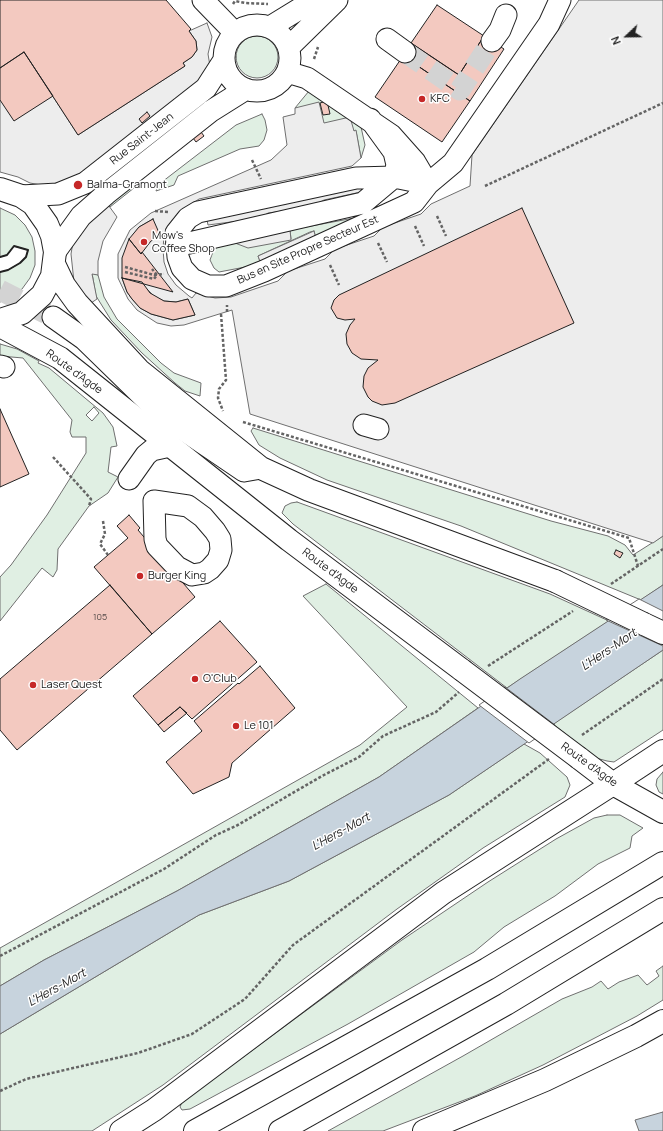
<!DOCTYPE html>
<html>
<head>
<meta charset="utf-8">
<style>
	body { margin:0 }
	#map { position:relative; width:663px; height:1131px; overflow:hidden; background:#fff; font-family:Manrope,sans-serif }
	canvas { display:block }
	.north { position:absolute; left:607px; top:16px; width:40px; height:40px; -webkit-text-stroke:3px #fff; paint-order:stroke; rotate:248deg; font-size:11px; font-weight:700; line-height:16px; text-align:center; color:#222 }
	.north::after { content:''; display:block; margin:auto; width:14px; height:18px; background:#222; clip-path:polygon(50% 0,100% 100%,50% 72%,0 100%) }
</style>
</head>
<body>
<div id="map">
<canvas width="663" height="1131"></canvas>
<div class="north">N</div>
</div>
<script>
const context = document.querySelector('canvas').getContext('2d');
context.lineJoin = 'round';
function fill(path, color) { context.fillStyle = color; context.fill(path, 'evenodd'); }
const shape = rows => new Path2D(rows.map(r => 'M' + r).join(''));
function stroke(path, color, width, dash) { context.strokeStyle = color; context.lineWidth = width; context.lineCap = dash ? 'butt' : 'round'; context.setLineDash(dash || []); context.stroke(path); }
function drawText(font, color, halo, rows, align = 'center') {
  context.font = font + ' Manrope,sans-serif'; context.lineWidth = 3; context.setLineDash([]); context.textBaseline = 'middle'; context.strokeStyle = halo; context.fillStyle = color; for (const [text, x, y, turn = 0] of rows) {
    context.save(); context.translate(x, y); context.rotate((+turn || 0) * Math.PI / 180); context.textAlign = isNaN(turn) ? turn : align; if (halo) context.strokeText(text, 0, 0); context.fillText(text, 0, 0); context.restore();
  }
}
const green = shape([
	'236 57a21 21 0 1 1 42 0a21 21 0 1 1-42 0Z',
	[309,91,361,127,365,145,361,158,356,131,324,124,295,108,309,91],
	[262,114,265,120,267,130,264,140,259,146,240,149,178,176,174,185,156,191,158,185,236,125,262,114],
	[139,184,110,207,106,202,124,187,139,184],
	[393,200,316,239,314,231,310,232,258,256,261,264,219,272,214,268,210,260,214,249,218,247,235,243,291,239,290,230,354,218,393,200],
	[0,208,15,215,25,225,32,237,35,251,35,265,30,278,22,289,11,298,0,302,0,272,8,270,20,263,26,257,28,250,14,246,7,255,0,257,0,208],
	[92,273,98,275,104,297,117,319,161,363,174,373,201,383,200,396,185,391,175,383,142,353,111,320,96,296,92,273],
	[0,344,17,349,39,361,38,363,49,368,103,413,113,427,117,446,111,447,108,472,118,477,108,493,89,506,58,549,57,570,53,577,42,568,0,621,0,577,11,565,47,515,86,453,86,437,72,437,70,432,72,420,23,358,0,356,0,344],
	[94,407,99,413,92,421,86,415,94,407],
	[253,428,551,521,608,536,625,545,633,555,663,536,663,585,641,600,461,526,327,480,280,458,259,445,251,431,253,428],
	[297,502,550,594,609,621,507,688,293,524,282,513,285,506,291,503,297,502],
	[326,584,478,708,379,777,177,891,44,960,0,986,0,948,360,745,407,707,303,596,326,584],
	[663,650,663,730,614,762,607,761,596,758,553,724,663,650],
	[524,744,540,753,567,777,570,785,565,797,483,848,397,909,163,1085,92,1131,0,1131,0,1034,199,915,289,881,449,795,524,744],
	[663,772,663,794,659,792,656,785,657,779,663,772],
	[607,815,620,815,643,828,632,836,630,848,598,864,555,896,504,927,474,952,348,1024,190,1109,182,1110,180,1107,182,1102,402,940,488,882,556,839,594,818,607,815],
	[663,966,663,1000,637,1016,543,1065,475,1096,383,1131,328,1131,463,1056,562,999,592,987,601,981,608,989,619,982,638,975,647,985,659,976,656,971,663,966]
]);
const parking = shape([
	[579,0,663,0,663,536,653,543,250,414,232,310,184,325,171,326,157,323,137,310,128,299,118,278,118,254,130,230,151,213,271,160,287,145,283,117,295,114,295,108,319,102,324,123,350,117,354,131,356,130,361,158,352,166,199,199,193,203,182,214,170,237,164,236,163,249,164,262,168,274,176,285,189,296,192,298,196,293,215,298,231,297,278,281,288,271,325,259,335,249,374,236,383,227,421,214,431,204,470,186,472,155,579,0],
	[153,219,151,241,130,239,139,227,153,219],
	[122,278,147,289,155,297,164,301,176,302,188,299,195,315,173,320,151,314,140,308,132,299,127,292,122,278],
	[207,23,212,37,208,54,210,66,207,74,92,169,58,183,41,185,30,183,18,177,0,172,0,68,24,52,78,135,185,66,183,63,192,57,197,50,196,41,189,31,207,23],
	[362,187,361,192,324,200,311,207,268,213,261,218,208,225,207,220,362,187],
	[106,202,117,217,103,241,98,261,98,275,92,274,97,299,91,303,74,282,71,254,73,242,106,202],
	[290,230,291,240,248,248,235,243,290,230],
	[314,231,316,239,261,264,258,256,314,231]
]);
const water = shape([
	[663,585,663,650,449,795,289,881,199,915,0,1034,0,986,44,960,177,891,379,777,520,679,663,585],
	[663,1112,663,1131,639,1131,635,1120,663,1112]
]);
const pier = shape([
	[639,599,663,611,663,646,606,620,639,599],
	[505,687,555,725,529,743,479,705,505,687]
]);
const building = shape([
	[0,0,166,0,191,29,189,31,196,41,197,50,192,57,183,63,185,66,78,135,24,52,0,68,0,0],
	[437,5,484,36,459,75,411,43,437,5],
	[484,36,504,49,470,101,403,56,411,43,459,75,484,36],
	[24,52,53,96,14,121,0,100,0,68,24,52],
	[403,56,470,101,442,142,375,97,403,56],
	[327,101,330,114,323,115,320,103,327,101],
	[147,112,150,116,142,123,139,119,147,112],
	[201,132,204,136,196,142,193,138,201,132],
	[522,208,574,323,395,403,382,405,372,401,368,397,363,387,364,376,368,368,378,360,361,359,352,353,347,344,346,334,350,325,355,319,345,320,337,318,331,308,334,300,339,295,522,208],
	[153,219,160,235,151,241,141,254,129,239,139,227,153,219],
	[129,239,141,254,142,252,173,292,122,278,122,258,129,239],
	[122,278,142,282,150,293,164,301,176,302,188,299,195,315,173,320,151,314,140,308,132,299,127,292,122,278],
	[0,409,29,474,0,487,0,409],
	[129,515,140,528,138,530,195,597,152,634,94,567,128,538,117,526,129,515],
	[616,550,623,553,620,558,614,554,616,550],
	[110,585,152,634,17,750,0,730,0,679,110,585],
	[220,621,257,662,192,719,180,707,158,725,133,696,220,621],
	[260,666,295,708,232,763,229,777,193,794,166,762,202,731,194,721,238,683,239,684,260,666],
	[180,707,187,713,164,732,158,725,180,707]
]);
const minorTunnel = shape([
	[405,52,460,90,492,41],
	[0,290,53,317]
]);
const path = shape([
	[233,4,235,1,245,3,268,4],
	[314,59,318,47],
	[252,160,261,179],
	[485,186,663,103],
	[155,211,168,212],
	[437,216,446,236],
	[415,226,424,246],
	[378,243,387,262],
	[330,265,339,285],
	[125,267,154,275,164,274],
	[125,272,154,279,157,275,152,269],
	[227,312,227,305],
	[221,314,226,380,219,389,218,398,223,411],
	[243,422,629,538,638,566],
	[53,457,91,499,89,506],
	[103,521,105,534,100,544,108,555],
	[611,584,663,549],
	[488,666,573,611],
	[582,735,663,679],
	[0,956,164,869,216,835,236,826,322,776,359,757,383,736,436,712,459,692],
	[0,1091,26,1079,138,1053,192,1034,245,999,293,945,549,759]
]);
const minor = shape([
	[203,0,235,33],
	'224 58a33 33 0 1 1 66 0a33 33 0 1 1-66 0Z',
	[270,27,314,0],
	[387,39,405,52],
	[492,41,500,30,506,15],
	[289,47,337,0],
	[287,72,307,78,391,135,415,162,428,184],
	[428,184,394,177,356,178,198,212,188,218,176,233,178,257,182,268,192,279,208,286,226,286,264,271,414,202,428,184,453,163,549,24,560,0],
	[21,196,58,194,85,183,206,88,224,60],
	[176,246,363,203,394,177,397,165,394,152,370,119],
	[55,252,81,216,106,194,211,111,246,89],
	[53,317,84,339,163,416,244,471,261,468],
	[0,366,4,367],
	[364,425,378,429],
	[129,479,146,455,152,450,170,446],
	[154,501,188,506,203,517,215,531,220,539,221,550,218,560,210,569,204,573,192,575,177,567,157,546,155,539,154,501]
]);
const major = shape([
	[0,189,21,196,33,204,47,224,52,236,55,252,52,276,42,295,22,313,0,320],
	[54,264,64,285,77,303,139,370,261,468,309,490,555,581],
	[0,326,60,358,289,540,462,670],
	[644,624,663,633],
	[579,758,613,784,663,812],
	[613,784,663,751]
]);
const highway = shape([
	[121,1131,154,1110,443,893,613,784],
	[195,1131,487,969,663,863],
	[280,1131,506,1004,663,909],
	[424,1131,545,1080,636,1036,663,1021]
]);
const majorBridge = shape([
	[555,581,644,624],
	[462,670,579,758]
]);
const wall = shape([
	[0,257,7,255,14,246,28,250,26,257,20,263,8,270,0,272]
]);
const markers = [
	[422,99,4,"#c62828"],
	[78,185,5,"#c62828"],
	[144,242,4,"#c62828"],
	[140,576,4,"#c62828"],
	[195,679,4,"#c62828"],
	[33,685,4,"#c62828"],
	[236,726,4,"#c62828"]
];
const numberNames = [
	["105",100,617]
];
const poiNames = [
	["KFC",430,99],
	["Balma-Gramont",87,185],
	["Mow's",152,236],
	["Coffee Shop",152,249],
	["Burger King",148,576],
	["O'Club",203,679],
	["Laser Quest",41,685],
	["Le 101",244,726]
];
const streetNames = [
	["Rue Saint-Jean",142,139,-38],
	["Bus en Site Propre Secteur Est",308,250,-24],
	["Route d'Agde",74,372,36],
	["Route d'Agde",330,571,37],
	["Route d'Agde",589,765,36]
];
const waterNames = [
	["L'Hers-Mort",609,650,-34],
	["L'Hers-Mort",341,832,-29],
	["L'Hers-Mort",57,988,-29]
];
fill(green, '#e0efe3');
stroke(green, '#6f6f6f', 1);
fill(parking, '#ededed');
stroke(parking, '#6f6f6f', 1);
fill(water, '#c7d3dd');
stroke(water, '#6f6f6f', 1);
fill(pier, '#fff');
stroke(pier, '#6f6f6f', 1);
fill(building, '#f3c9c0');
stroke(building, '#222', 1);
stroke(minorTunnel, '#d3d3d3', 21, [21, 10]);
stroke(minor, '#222', 23);
stroke(major, '#222', 24);
stroke(highway, '#222', 24);
stroke(path, '#646464', 2.5, [3, 2]);
stroke(minor, '#fff', 21);
stroke(major, '#fff', 22);
stroke(highway, '#fff', 22);
stroke(majorBridge, '#222', 24, []);
stroke(majorBridge, '#fff', 22);
stroke(wall, '#222', 2);
for (const [x, y, r, color] of markers) { const dot = new Path2D(); dot.arc(x, y, r, 0, 2 * Math.PI); context.fillStyle = color; context.fill(dot); stroke(dot, '#fff', 1.5); }
drawText('9px', '#564c4a', null, numberNames);
drawText('11px', '#222', '#fff', poiNames, 'left');
drawText('11px', '#222', '#fff', streetNames);
drawText('italic 12px', '#222', '#fff', waterNames);
</script>
</body>
</html>
